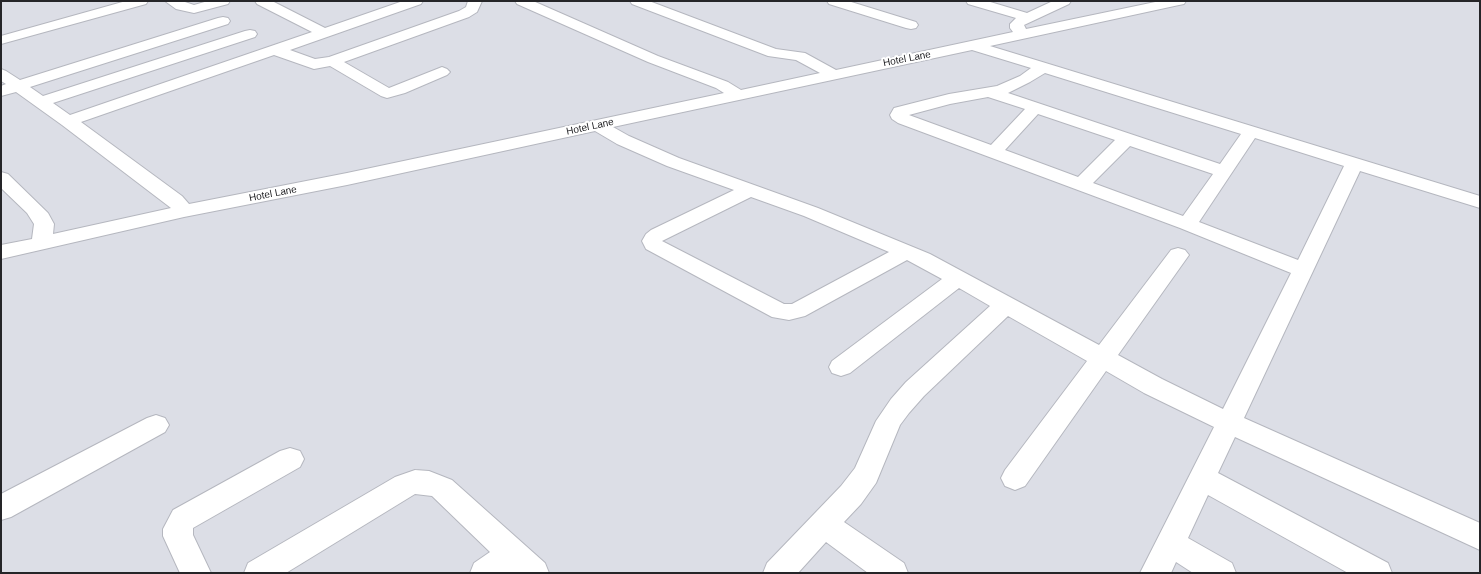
<!DOCTYPE html>
<html>
<head>
<meta charset="utf-8">
<style>
	body { margin:0 }
	#map { position:relative; width:1481px; height:574px; overflow:hidden; background:#dcdee6; font-family:Arial,sans-serif }
	canvas { display:block }
	.frame { position:absolute; inset:0; border:2px solid #252528; pointer-events:none }
</style>
</head>
<body>
<div id="map">
<canvas width="1481" height="574"></canvas>
<div class="frame"></div>
</div>
<script>
const context = document.querySelector('canvas').getContext('2d');
context.lineJoin = 'round';
const shape = rows => new Path2D(rows.map(r => 'M' + r).join(''));
function stroke(path, color, width, dash) { context.strokeStyle = color; context.lineWidth = width; context.lineCap = dash ? 'butt' : 'round'; context.setLineDash(dash || []); context.stroke(path); }
function fill(path, color) { context.fillStyle = color; context.fill(path, 'evenodd'); }
function drawText(font, color, halo, rows, align = 'center') {
  context.font = font + ' Arial,sans-serif'; context.lineWidth = 4; context.setLineDash([]); context.textBaseline = 'middle'; context.strokeStyle = halo; context.fillStyle = color; for (const [text, x, y, turn = 0] of rows) {
    context.save(); context.translate(x, y); context.rotate((+turn || 0) * Math.PI / 180); context.textAlign = isNaN(turn) ? turn : align; if (halo) context.strokeText(text, 0, 0); context.fillText(text, 0, 0); context.restore();
  }
}
const minor = shape([
	[126,1,148,1,146,4,1,44,1,36,126,1],
	[165,1,182,1,194,5,208,1,230,1,228,4,194,13,176,9,165,1],
	[255,1,272,1,325,28,403,1,423,1,421,4,290,50,315,59,329,57,459,11,466,7,468,1,482,1,477,12,469,17,344,62,389,88,437,69,442,67,447,69,450,72,447,75,405,93,387,98,381,96,330,66,314,69,274,55,81,122,182,196,189,204,347,173,724,93,716,88,648,62,517,4,515,1,533,1,658,56,728,82,741,90,820,73,796,60,768,56,632,4,630,1,649,1,776,49,805,53,836,70,1013,32,1010,28,1010,24,1016,18,968,4,966,1,987,1,1027,13,1053,1,1071,1,1069,4,1024,25,1026,29,1160,1,1186,1,1184,4,1179,5,990,46,1480,196,1480,208,1360,171,1244,418,1480,523,1480,550,1235,437,1218,473,1388,563,1392,573,1348,573,1208,495,1188,538,1232,563,1236,573,1193,573,1176,562,1171,573,1140,573,1214,427,1144,393,1106,371,1025,486,1015,490,1005,486,1001,478,1005,470,1087,361,1008,316,924,396,909,413,900,425,876,483,861,504,844,522,904,563,908,573,868,573,826,542,798,573,763,573,767,563,841,486,855,468,876,421,891,399,906,382,990,306,959,288,850,373,841,376,832,373,829,367,832,361,942,279,907,260,805,316,789,320,772,317,646,249,642,241,646,234,651,230,734,190,667,166,617,144,595,131,347,185,184,217,1,259,1,245,32,239,34,224,27,213,1,188,1,172,8,174,48,213,54,224,53,234,171,208,62,125,16,92,1,96,1,86,6,84,1,81,1,69,6,71,20,80,218,18,223,17,228,18,230,21,228,24,30,87,43,96,245,31,250,30,255,31,257,34,255,37,53,103,70,115,312,32,257,4,255,1],
	[972,50,1031,68,1020,76,997,86,949,94,894,108,890,115,892,119,898,123,1180,228,1291,273,1223,409,1162,379,1118,355,1189,255,1185,250,1178,248,1171,250,1099,345,930,254,818,208,679,158,629,136,613,127,972,50],
	[1045,73,1241,134,1220,164,1008,93,1030,82,1045,73],
	[988,97,1025,109,991,145,909,115,950,104,988,97],
	[1038,114,1115,140,1078,177,1005,150,1038,114],
	[1255,138,1344,166,1298,260,1199,222,1255,138],
	[1130,146,1213,174,1183,216,1093,183,1130,146],
	[751,197,804,216,889,252,792,304,784,304,662,241,751,197],
	[827,1,848,1,916,22,918,25,916,28,911,29,906,28,829,4,827,1],
	[156,415,165,418,169,425,165,432,11,517,1,520,1,494,147,418,156,415],
	[290,448,300,451,304,459,300,467,193,528,193,535,211,573,180,573,163,536,163,529,173,510,280,451,290,448],
	[415,470,429,471,452,480,545,563,549,573,513,573,511,572,509,573,470,573,474,563,490,552,432,496,415,494,286,573,244,573,248,563,395,477,415,470]
]);
const farStreetnames = [
	["Hotel Lane",907,59,-11],
	["Hotel Lane",590,127,-12],
	["Hotel Lane",273,194,-11]
];
stroke(minor, '#b5b7bf', 2);
fill(minor, '#fff');
drawText('10px', '#252528', '#fff', farStreetnames);
</script>
</body>
</html>
